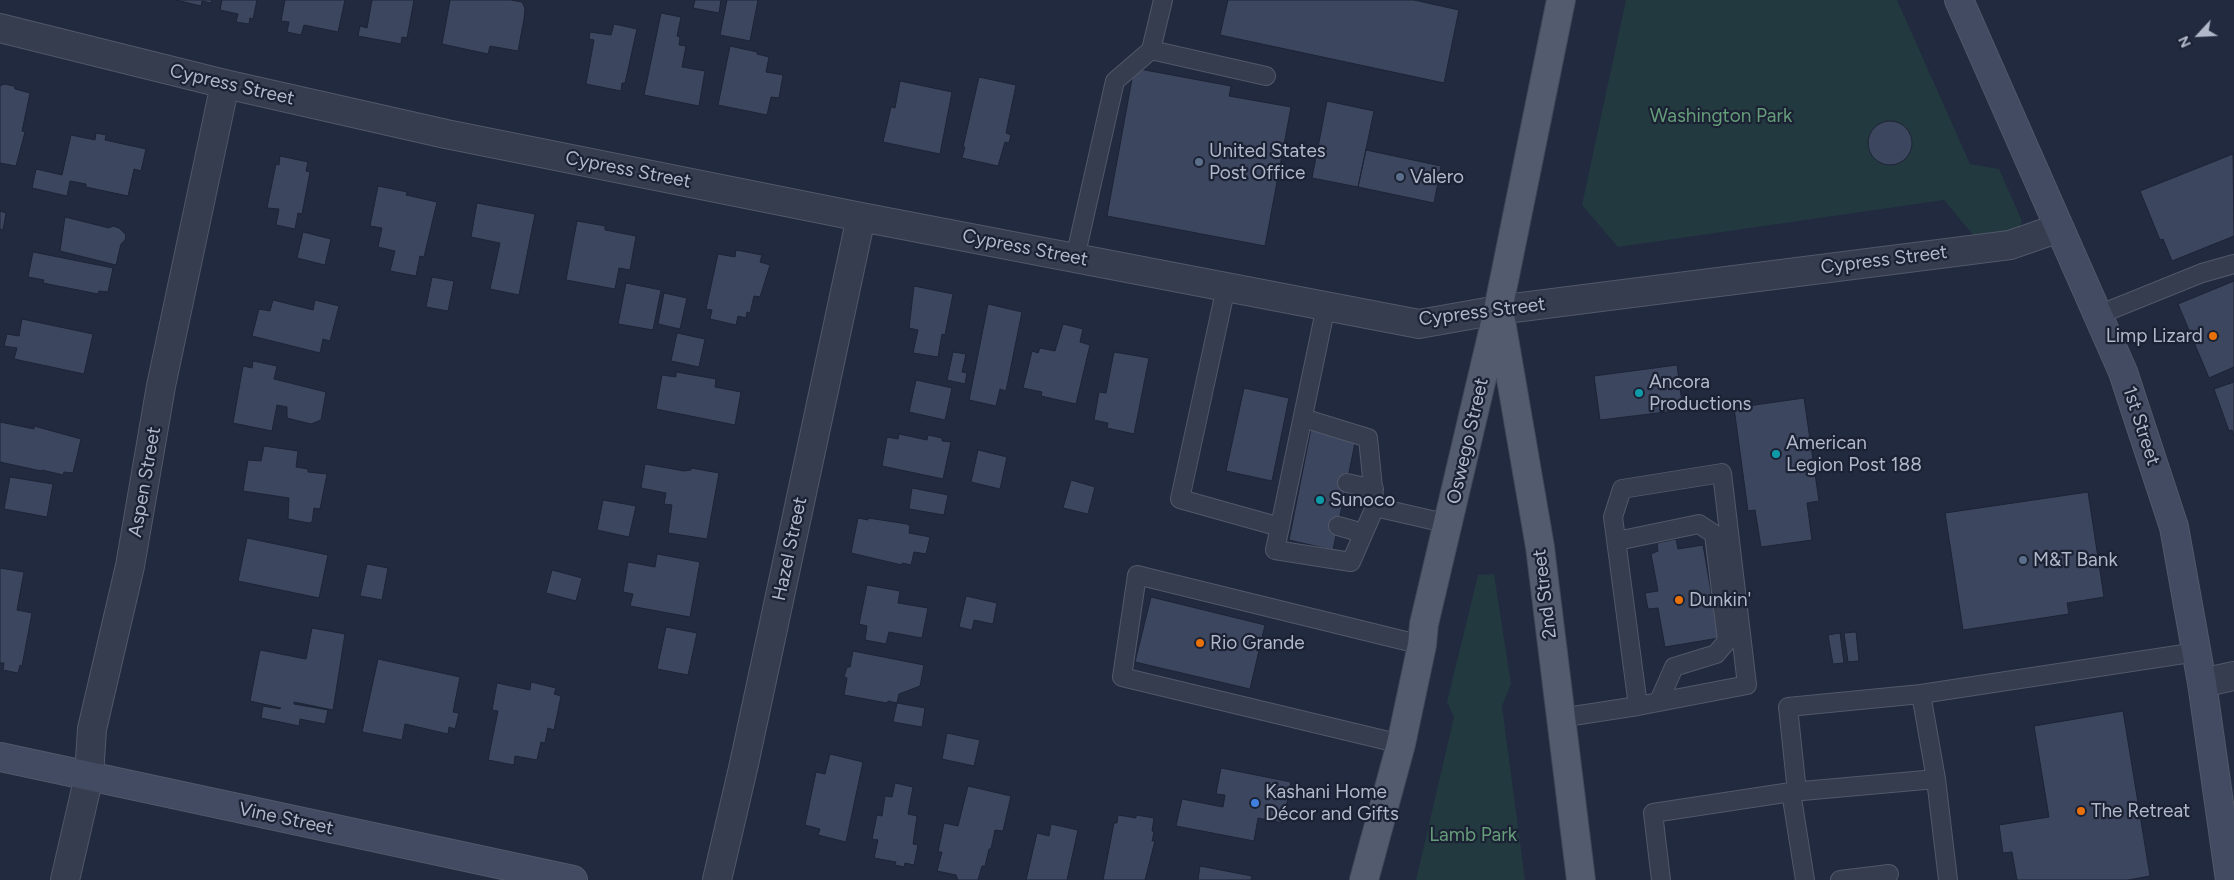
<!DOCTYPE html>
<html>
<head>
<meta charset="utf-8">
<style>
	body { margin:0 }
	#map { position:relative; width:2234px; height:880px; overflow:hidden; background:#212a3f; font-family:Figtree,sans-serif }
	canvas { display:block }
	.north { position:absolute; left:2174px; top:10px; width:50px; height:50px; -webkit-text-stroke:4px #1b2234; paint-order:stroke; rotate:245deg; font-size:14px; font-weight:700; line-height:20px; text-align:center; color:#b1b8ca }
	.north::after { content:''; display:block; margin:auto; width:18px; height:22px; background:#b1b8ca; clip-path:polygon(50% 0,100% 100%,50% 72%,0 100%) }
</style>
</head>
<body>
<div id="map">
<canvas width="2234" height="880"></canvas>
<div class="north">N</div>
</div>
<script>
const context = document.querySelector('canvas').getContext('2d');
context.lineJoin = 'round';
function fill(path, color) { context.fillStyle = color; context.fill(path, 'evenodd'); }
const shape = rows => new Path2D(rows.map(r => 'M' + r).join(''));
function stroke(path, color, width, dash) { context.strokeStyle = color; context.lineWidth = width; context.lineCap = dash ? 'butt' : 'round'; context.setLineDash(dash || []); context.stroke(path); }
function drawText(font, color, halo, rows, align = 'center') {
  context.font = font + ' Figtree,sans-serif'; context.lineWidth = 4.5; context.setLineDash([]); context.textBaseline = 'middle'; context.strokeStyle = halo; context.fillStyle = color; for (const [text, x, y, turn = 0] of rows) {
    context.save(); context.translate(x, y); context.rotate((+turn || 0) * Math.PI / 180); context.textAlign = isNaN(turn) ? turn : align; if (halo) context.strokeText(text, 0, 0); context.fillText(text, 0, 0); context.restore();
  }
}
const green = shape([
	[1626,0,1897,0,1970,164,1999,169,2022,221,2020,226,2016,231,1973,235,1944,200,1618,247,1582,205],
	[1494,574,1511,684,1502,706,1525,880,1416,880,1454,717,1447,702,1478,575]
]);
const building = shape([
	[176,0,212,0,211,3,202,1,201,6,176,0],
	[222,0,257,0,253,19,250,18,249,24,236,22,238,14,220,10,222,0],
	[285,0,345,0,338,32,304,25,301,35,287,32,289,22,281,21,285,0],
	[372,0,414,0,407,38,402,37,401,44,358,36,360,26,367,28,372,0],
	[450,0,511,0,522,2,525,8,524,19,518,51,490,46,488,54,442,44,450,0],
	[695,0,721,0,719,13,693,8,695,0],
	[727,0,758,0,750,41,720,35,727,0],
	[1228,0,1414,0,1459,10,1444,83,1220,35,1228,0],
	[661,13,681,17,677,36,680,37,679,45,686,46,682,67,705,71,699,106,644,95,661,13],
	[614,24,637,29,625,83,622,83,621,91,586,84,594,40,589,39,590,32,611,35,614,24],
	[730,46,757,52,757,54,769,57,766,72,783,75,779,98,771,97,767,115,718,105,730,46],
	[1134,68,1231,86,1229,96,1291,107,1265,246,1107,216,1134,68],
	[979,77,1016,85,1006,133,1011,135,1009,143,1005,142,998,166,962,158,965,147,963,147,979,77],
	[900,81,952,92,940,154,883,142,891,107,895,108,900,81],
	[4,84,14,86,15,89,30,93,22,131,25,132,16,166,0,163,0,86,4,84],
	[1327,101,1374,111,1358,187,1312,178,1327,101],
	'1868 143a22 22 0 1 1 44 0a22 22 0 1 1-44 0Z',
	[96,133,106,135,105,140,146,149,141,171,134,169,128,196,86,187,86,184,70,181,67,196,32,188,36,169,62,175,71,135,95,140,96,133],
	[1366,150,1441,166,1434,203,1358,187,1366,150],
	[2233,154,2234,236,2172,261,2163,239,2160,240,2140,191,2233,154],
	[280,156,308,162,306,171,310,172,302,214,298,213,295,229,276,225,279,209,267,208,276,164,279,165,280,156],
	[378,186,407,192,406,195,437,202,424,257,420,256,416,276,390,271,395,251,378,247,382,228,370,226,378,186],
	[477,203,535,214,519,295,490,289,500,243,471,237,477,203],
	[0,211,6,213,3,230,0,229,0,211],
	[65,217,109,228,113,226,119,228,126,235,125,240,121,244,116,265,60,251,65,217],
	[577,221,605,226,605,230,636,236,630,270,619,268,615,289,566,280,577,221],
	[303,232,331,239,325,265,297,258,303,232],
	[736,250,762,255,760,262,770,265,760,297,754,296,750,313,747,312,746,318,738,316,736,325,710,319,712,310,706,309,718,254,735,257,736,250],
	[33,252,113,268,108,292,99,291,98,294,43,283,44,280,28,277,33,252],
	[432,277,454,281,448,311,426,307,432,277],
	[2234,281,2234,367,2209,378,2178,304,2234,281],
	[626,283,661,290,653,330,618,324,626,283],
	[914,286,953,294,945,335,942,334,938,357,913,353,918,330,909,328,914,286],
	[664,293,687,298,680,329,658,324,664,293],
	[273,300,313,310,315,300,339,306,330,341,323,339,320,353,252,336,259,309,270,311,273,300],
	[988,304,1022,312,1006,391,1000,389,996,406,969,400,988,304],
	[22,319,93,334,84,374,14,359,17,348,4,346,7,334,19,336,22,319],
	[1063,324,1083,329,1080,342,1090,345,1076,404,1041,396,1042,392,1023,388,1032,351,1038,353,1040,348,1055,351,1063,324],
	[677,333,705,339,699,367,671,361,677,333],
	[953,352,966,354,962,372,967,373,965,384,947,380,953,352],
	[1114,352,1149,358,1134,434,1107,428,1108,423,1094,420,1099,392,1106,393,1114,352],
	[253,361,277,366,274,379,326,392,321,420,311,424,287,418,287,407,277,405,272,431,233,423,243,366,252,368,253,361],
	[1677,365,1683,410,1600,420,1594,376,1677,365],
	[676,372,716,379,715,387,741,392,735,425,656,409,662,375,676,377,676,372],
	[916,380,952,388,945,420,909,412,916,380],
	[2234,382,2234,437,2232,430,2229,431,2214,389,2234,382],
	[1244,388,1289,398,1272,481,1226,471,1244,388],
	[1804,398,1819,501,1807,503,1812,540,1761,547,1755,510,1748,511,1734,408,1804,398],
	[0,420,0,422,34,429,34,426,81,439,73,473,64,472,63,475,42,470,41,471,0,462,0,420],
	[1311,429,1356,438,1333,550,1289,540,1311,429],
	[899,434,927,440,928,435,942,438,942,441,951,442,943,479,882,466,887,437,898,439,899,434],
	[264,446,298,451,296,467,308,469,308,472,327,474,320,509,314,508,312,522,309,523,288,519,289,498,243,491,248,460,261,461,264,446],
	[978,450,1007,457,1000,489,971,482,978,450],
	[645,464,684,471,691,470,691,468,719,473,707,539,668,533,672,505,664,504,666,493,641,488,645,464],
	[10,477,53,484,47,517,4,509,10,477],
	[1071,480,1095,487,1088,514,1063,508,1071,480],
	[912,488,948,495,944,515,909,509,912,488],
	[2088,492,2104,597,2067,603,2069,614,1963,630,1945,513,2088,492],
	[603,500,636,506,629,537,597,530,603,500],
	[858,518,868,520,868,518,907,524,910,526,909,533,930,537,926,554,914,552,911,565,902,563,902,565,851,553,858,518],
	[247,538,328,555,319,598,238,581,247,538],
	[1676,539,1678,549,1703,545,1719,638,1665,647,1658,608,1648,609,1645,593,1658,591,1651,554,1658,551,1657,543,1676,539],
	[657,554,700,562,690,617,630,606,633,594,623,592,628,562,655,567,657,554],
	[367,564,388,568,382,600,360,596,367,564],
	[0,568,24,572,17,610,32,613,22,666,20,665,18,673,3,670,4,663,0,663,0,568],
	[552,570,582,578,576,601,546,593,552,570],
	[867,585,900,591,898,603,928,608,922,638,889,632,886,644,865,640,867,626,859,624,867,585],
	[966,596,997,603,993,624,974,620,972,630,959,627,966,596],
	[1151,597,1265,625,1250,689,1135,662,1151,597],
	[666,627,697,633,688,675,657,669,666,627],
	[312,628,345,634,333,710,294,702,294,704,328,710,325,724,300,719,299,726,261,718,263,706,280,709,281,708,250,701,260,650,306,659,312,628],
	[1856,632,1859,661,1848,662,1844,633,1856,632],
	[1840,633,1844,663,1833,664,1828,635,1840,633],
	[853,651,924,665,920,686,899,694,897,703,888,701,887,703,844,695,847,678,844,677,847,667,850,667,853,651],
	[378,659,460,677,453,712,459,713,455,729,449,727,448,734,405,724,402,740,362,732,378,659],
	[531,682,556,688,554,694,561,696,554,730,548,728,545,743,541,742,537,760,515,756,514,765,488,760,498,711,492,710,497,683,530,690,531,682],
	[897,703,925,708,922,727,893,722,897,703],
	[2123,711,2150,876,2128,880,2017,880,2012,852,2003,853,1999,825,2049,817,2034,726,2123,711],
	[947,733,980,740,974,766,942,759,947,733],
	[830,754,863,762,846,842,818,835,820,829,805,825,816,772,825,774,830,754],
	[1221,768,1291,782,1283,823,1258,818,1254,841,1176,826,1182,799,1223,807,1225,795,1216,794,1221,768],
	[895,783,913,787,908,814,917,816,913,844,918,845,914,865,905,863,904,867,895,865,896,862,874,858,878,840,872,839,877,815,882,816,885,796,892,797,895,783],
	[968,786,1011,796,1003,831,995,830,991,849,989,849,985,866,982,866,978,880,958,880,956,875,937,871,942,852,938,852,944,823,958,826,968,786],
	[1118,815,1136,818,1136,815,1154,818,1152,831,1154,832,1152,841,1155,841,1145,880,1103,880,1114,823,1117,823,1118,815],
	[1051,824,1078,830,1067,880,1026,880,1037,833,1049,836,1051,824],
	[1200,866,1252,876,1251,880,1198,880,1200,866]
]);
const lane = shape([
	[1151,50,1266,76],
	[1075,258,1115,81,1151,50,1163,0],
	[1226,287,1180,499,1280,527],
	[1326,306,1275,550,1351,562,1375,507,1449,524],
	[2098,315,2202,273,2234,264],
	[1303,418,1368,438,1375,507],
	[1347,483,1374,489],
	[1338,526,1363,533],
	[1617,541,1699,524,1714,534,1727,641,1716,654,1674,667,1659,701],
	[1560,718,1638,706,1747,685,1722,473,1622,489,1613,517,1638,706],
	[1401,744,1122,677,1137,575,1422,645],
	[1936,779,1921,694,2197,652],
	[1791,792,1805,880],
	[1797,792,1788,707,1921,694],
	[1661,880,1653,813,1791,792,1936,779,1948,880],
	[1840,880,1889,874]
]);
const street = shape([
	[0,28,225,84,446,134,861,217,1419,324,1498,310,2010,245,2059,228],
	[2202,683,2234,676],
	[65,880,89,776,92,729,130,566,161,386,225,84],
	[717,880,744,764,861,217]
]);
const secondary = shape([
	[1959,0,2123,372,2174,527,2202,683,2230,880],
	[0,757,573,880]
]);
const primary = shape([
	[1501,321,1540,547,1581,880],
	[1364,880,1401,744,1422,645,1424,624,1498,310,1561,0]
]);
const markers = [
	[1199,162,5,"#5c6f8a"],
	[1400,177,5,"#5c6f8a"],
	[2213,336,5,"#e8710a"],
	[1639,393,5,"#0f9aa8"],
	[1776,454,5,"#0f9aa8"],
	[1320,500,5,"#0f9aa8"],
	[2023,560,5,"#5c6f8a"],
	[1679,600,5,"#e8710a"],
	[1200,643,5,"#e8710a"],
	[1255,803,5,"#3f7fe0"],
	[2081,811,5,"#e8710a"]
];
const streetNames = [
	["Cypress Street",232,85,13],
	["Cypress Street",628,170,11],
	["Cypress Street",1025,248,11],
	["Cypress Street",1884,260,-7],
	["Cypress Street",1482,312,-7],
	["1st Street",2141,426,72],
	["Oswego Street",1468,441,-77],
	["Aspen Street",145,482,-80],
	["Hazel Street",790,549,-78],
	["2nd Street",1545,594,-97],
	["Vine Street",286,819,12]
];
const parkNames = [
	["Washington Park",1721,116],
	["Lamb Park",1473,835]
];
const poiNames = [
	["United States",1209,151],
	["Post Office",1209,173],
	["Valero",1410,177],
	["Limp Lizard",2203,336,"right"],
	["Ancora",1649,382],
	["Productions",1649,404],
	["American",1786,443],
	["Legion Post 188",1786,465],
	["Sunoco",1330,500],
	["M&T Bank",2033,560],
	["Dunkin'",1689,600],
	["Rio Grande",1210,643],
	["Kashani Home",1265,792],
	["Décor and Gifts",1265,814],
	["The Retreat",2091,811]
];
fill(green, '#233940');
fill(building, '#3d465f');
stroke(building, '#1d2436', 1);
stroke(lane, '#51586a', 20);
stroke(street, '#51586a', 30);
stroke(secondary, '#51586a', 30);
stroke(primary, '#3f4658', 30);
stroke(lane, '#363d4f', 18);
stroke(street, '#363d4f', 28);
stroke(secondary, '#434b62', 28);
stroke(primary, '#535b6f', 28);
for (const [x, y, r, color] of markers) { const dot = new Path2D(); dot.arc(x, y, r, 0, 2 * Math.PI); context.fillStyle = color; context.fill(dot); stroke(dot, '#1b2234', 2); }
drawText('19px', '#b1b8ca', '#1b2234', streetNames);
drawText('19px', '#669d7a', '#1b2234', parkNames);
drawText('19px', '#b1b8ca', '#1b2234', poiNames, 'left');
</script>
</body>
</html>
